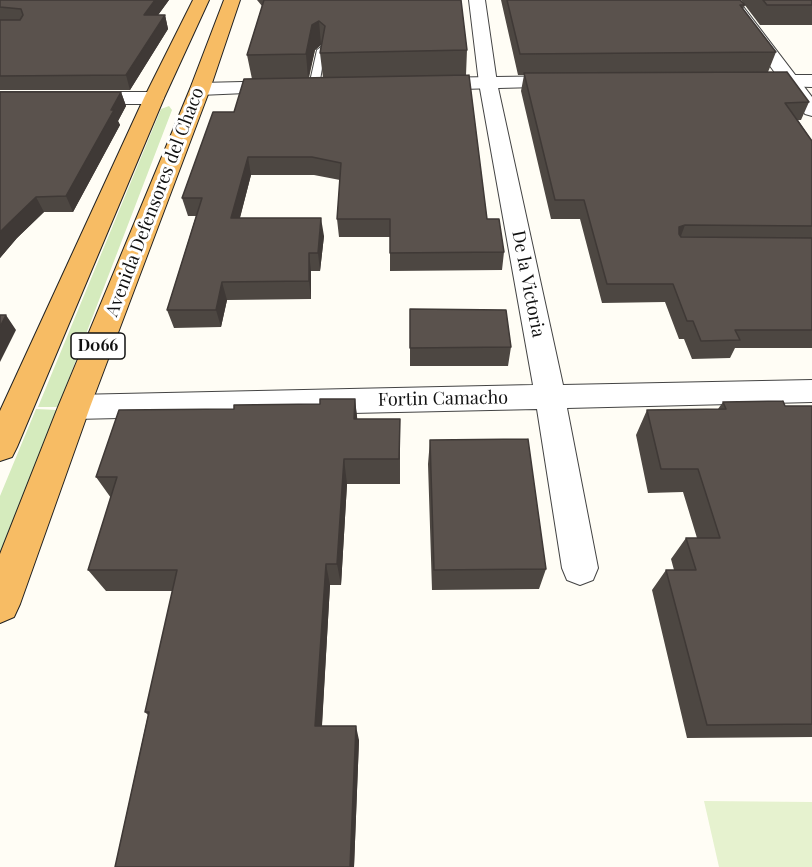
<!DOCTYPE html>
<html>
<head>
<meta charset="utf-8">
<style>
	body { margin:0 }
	canvas { display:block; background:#fffdf5 }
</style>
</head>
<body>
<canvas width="812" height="867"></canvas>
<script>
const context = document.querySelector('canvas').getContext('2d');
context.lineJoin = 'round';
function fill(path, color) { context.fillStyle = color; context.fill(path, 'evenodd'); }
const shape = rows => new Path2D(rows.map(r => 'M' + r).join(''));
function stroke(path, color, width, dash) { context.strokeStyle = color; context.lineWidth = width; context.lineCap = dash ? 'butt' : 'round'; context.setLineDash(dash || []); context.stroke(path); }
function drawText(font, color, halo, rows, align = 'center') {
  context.font = font + ' "Playfair Display",serif'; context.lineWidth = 6; context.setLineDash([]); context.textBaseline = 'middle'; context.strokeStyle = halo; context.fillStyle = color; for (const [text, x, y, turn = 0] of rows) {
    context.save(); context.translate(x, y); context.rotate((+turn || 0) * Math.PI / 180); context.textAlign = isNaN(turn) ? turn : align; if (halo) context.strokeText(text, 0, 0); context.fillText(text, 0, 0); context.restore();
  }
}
const green = shape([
	[169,106,172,110,58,407,38,407,161,109],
	[36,409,58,410,0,556,0,496]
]);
const pitch = shape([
	[704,801,812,802,812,867,719,867]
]);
const service = shape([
	[321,47,325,50,319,86,314,89,309,86,317,50,321,47]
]);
const minor = shape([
	[469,0,485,0,497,83,563,385,812,380,812,402,567,408,598,568,593,580,580,585,567,580,562,568,537,409,74,419,63,415,59,407,63,399,74,395,533,385,479,83,469,0],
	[722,0,738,0,812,97,812,116,805,114,722,0]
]);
const tertiary = shape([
	[748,75,812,75,812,87,741,85,738,81,741,77,748,75],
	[567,76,574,78,577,82,574,86,424,90,417,88,414,84,417,80,424,78,567,76],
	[285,81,292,83,295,87,292,91,200,95,193,93,190,89,193,85,200,83,285,81],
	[0,92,154,92,161,94,164,98,161,102,154,104,0,104,0,92]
]);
const trunk = shape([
	[193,0,209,0,164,98,17,447,12,457,0,461,0,411,144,98,193,0],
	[224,0,240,0,210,89,90,407,20,604,14,617,0,623,0,554,58,407,190,89,224,0]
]);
const wall = shape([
	[0,0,169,0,158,15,165,15,168,29,130,90,0,90,0,20,6,20,0,20],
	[257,0,461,0,467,50,466,75,487,219,504,252,502,270,390,271,390,237,339,237,337,219,340,180,314,175,251,175,240,218,324,236,320,271,311,271,311,299,227,300,221,327,174,328,167,310,196,216,188,216,182,198,234,112,252,79,247,55,262,6],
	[321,45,320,53,323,78,309,78,315,50],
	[501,0,740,0,745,5,743,9,776,52,768,72,809,102,801,120,798,120,812,141,812,348,735,348,730,358,692,359,684,339,679,339,665,302,602,303,580,219,551,219,521,91,524,75,518,75],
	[741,0,812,0,812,25,760,25],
	[0,92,121,92,126,106,118,121,120,125,73,212,44,212,17,238,0,258],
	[410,309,511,347,508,366,410,366],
	[355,399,357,419,400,419,400,484,347,484,341,585,330,585,322,726,359,740,354,867,115,867,148,715,145,712,173,591,106,591,88,570,111,498,96,477,234,409,320,404],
	[723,402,785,406,812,406,812,737,687,738,652,590,666,570,674,570,671,559,686,538,697,538,683,492,648,493,636,435,647,410,718,409],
	[430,440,546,569,539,589,432,590,428,464]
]);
const shadedWall = shape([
	[155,0,169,0,148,29,144,15],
	[165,15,168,29,130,90,126,75],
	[319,21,321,45,315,50,308,78,306,54,312,25],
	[121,92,126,106,118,121,120,125,73,212,66,196],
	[248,157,251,175,235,236,231,218],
	[36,197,44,212,17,238,0,258,0,232,9,223],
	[321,218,324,236,320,271,318,253],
	[685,225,678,244,679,227],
	[309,253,311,271,311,299,309,281],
	[222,282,227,300,221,327,216,310],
	[6,315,16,330,0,362,0,327],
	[355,399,358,425,354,419],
	[344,459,347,484,341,585,337,564],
	[326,564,330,585,321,740,315,726],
	[356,726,359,740,354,867,350,867]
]);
const building = shape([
	[0,0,155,0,144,15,165,15,126,75,0,76,0,20,20,20,23,15,21,9,0,7,0,0],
	[264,0,461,0,467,50,320,53,325,26,319,21,312,25,306,54,247,55,264,0],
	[507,0,740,0,745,5,740,5,776,52,520,54,507,0],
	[763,0,812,0,812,5,767,5,763,0],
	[787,72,809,102,785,103,812,141,812,226,685,225,679,227,679,234,681,237,812,238,812,330,735,330,740,340,701,341,693,321,687,321,673,284,607,284,584,200,555,200,524,73,787,72],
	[469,75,487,219,499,219,504,252,390,253,390,219,337,219,341,163,312,157,248,157,231,218,321,218,318,253,309,253,309,281,222,282,216,310,167,310,202,198,182,198,213,112,234,112,244,79,469,75],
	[0,92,121,92,111,110,114,110,66,196,36,197,9,223,0,232,0,92],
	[410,309,506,310,511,347,410,348,410,309],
	[0,315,6,315,0,327,0,315],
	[320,399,355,399,354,419,400,419,399,459,344,459,337,564,326,564,315,726,356,726,350,867,115,867,149,712,145,712,177,570,88,570,117,477,96,477,119,410,234,409,234,405,320,404,320,399],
	[783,401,785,406,812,406,812,724,707,725,666,570,696,570,686,538,720,538,698,469,661,469,647,410,726,409,723,402,783,401],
	[528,439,546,569,434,570,430,440,528,439]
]);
const shields = [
	[98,346,54]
];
const shieldNames = [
	["D066",98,346]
];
const streetNames = [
	["Avenida Defensores del Chaco",155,202,-69],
	["De la Victoria",528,284,79],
	["Fortin Camacho",443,399,-1]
];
fill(green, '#d5ebbd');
fill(pitch, '#e6f2cf');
stroke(service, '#444', 2);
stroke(minor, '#444', 2);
stroke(tertiary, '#444', 2);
stroke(trunk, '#222', 2);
fill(service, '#fff');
fill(minor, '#fff');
fill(tertiary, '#fff');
fill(trunk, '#f7bc64');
fill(wall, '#4d4742');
fill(shadedWall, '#3f3936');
fill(building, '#5a524d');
stroke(building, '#3f3936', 1.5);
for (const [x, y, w] of shields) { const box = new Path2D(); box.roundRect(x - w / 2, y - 13, w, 26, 4.5); context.fillStyle = '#fff'; context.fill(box); stroke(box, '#111', 1.5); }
drawText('bold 16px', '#111', null, shieldNames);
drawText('18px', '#111', '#fff', streetNames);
</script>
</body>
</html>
